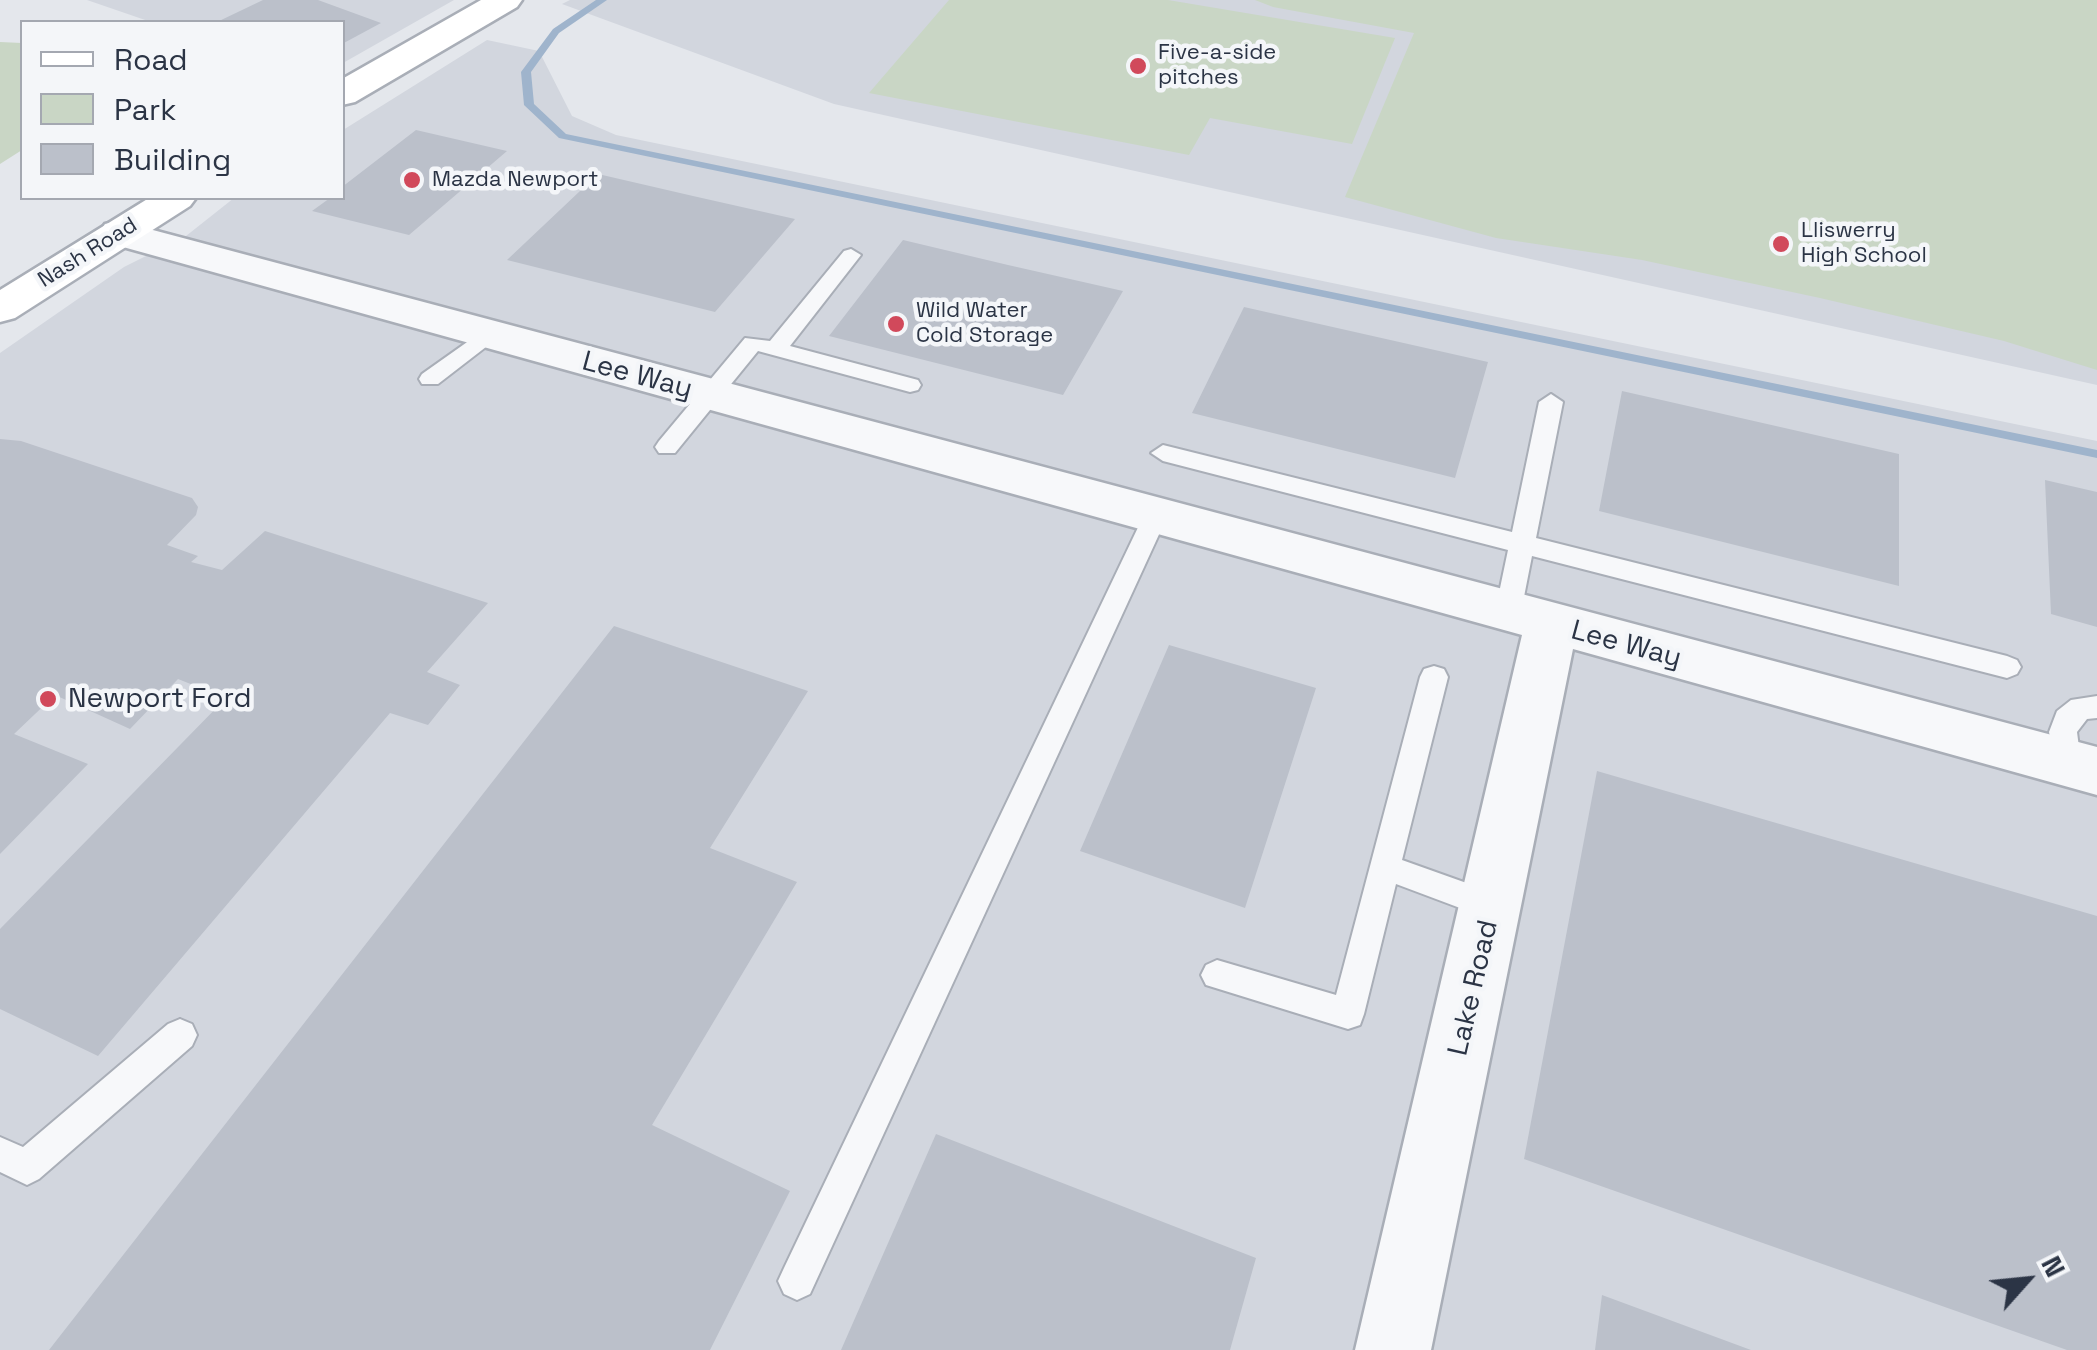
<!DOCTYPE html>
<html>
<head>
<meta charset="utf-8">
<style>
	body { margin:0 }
	#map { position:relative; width:2097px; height:1350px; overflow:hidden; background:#e4e7ec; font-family:"Space Grotesk",sans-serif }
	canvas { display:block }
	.legend { position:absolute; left:20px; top:20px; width:325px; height:180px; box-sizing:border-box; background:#f4f6f9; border:2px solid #a4a8b1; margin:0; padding:12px 18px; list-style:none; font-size:30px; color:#2b3445 }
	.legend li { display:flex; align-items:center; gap:20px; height:50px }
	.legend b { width:50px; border:2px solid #a4a8b1 }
	.north { position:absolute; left:1977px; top:1230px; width:100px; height:100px; -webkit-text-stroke:8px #f4f6f9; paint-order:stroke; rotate:63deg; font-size:28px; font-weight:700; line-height:40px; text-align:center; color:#2b3445 }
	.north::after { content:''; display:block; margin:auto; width:35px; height:45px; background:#2b3445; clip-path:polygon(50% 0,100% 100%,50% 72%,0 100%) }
</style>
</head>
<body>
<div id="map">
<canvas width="2097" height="1350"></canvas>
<ul class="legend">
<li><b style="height:12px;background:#fff"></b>Road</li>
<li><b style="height:28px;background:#c9d6c5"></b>Park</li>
<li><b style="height:28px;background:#bbc0ca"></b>Building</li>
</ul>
<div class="north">N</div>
</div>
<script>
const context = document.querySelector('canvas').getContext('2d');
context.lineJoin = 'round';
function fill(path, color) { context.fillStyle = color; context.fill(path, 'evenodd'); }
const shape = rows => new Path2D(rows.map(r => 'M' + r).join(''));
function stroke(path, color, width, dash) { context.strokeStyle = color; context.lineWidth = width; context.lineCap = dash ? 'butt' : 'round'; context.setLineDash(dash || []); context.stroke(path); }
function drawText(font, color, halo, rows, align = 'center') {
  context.font = font + ' "Space Grotesk",sans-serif'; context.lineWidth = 9; context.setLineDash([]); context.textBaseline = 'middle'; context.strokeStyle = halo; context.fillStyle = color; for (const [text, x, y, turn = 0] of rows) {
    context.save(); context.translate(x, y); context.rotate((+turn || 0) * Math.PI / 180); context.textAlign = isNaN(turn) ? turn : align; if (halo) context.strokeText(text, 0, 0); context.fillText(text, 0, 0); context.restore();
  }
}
const built = shape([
	[87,0,454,0,343,63,342,22,151,22],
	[570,0,2097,0,2097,385,834,104,562,4],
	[487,40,539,51,572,116,616,135,2097,441,2097,1350,0,1350,0,353,124,267,186,236,234,198,342,198,343,130]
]);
const green = shape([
	[949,0,1168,0,1395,38,1352,144,1210,118,1189,155,869,93],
	[1255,0,2097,0,2097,370,2004,341,1820,298,1642,260,1496,238,1345,197,1414,33,1273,7],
	[0,42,22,43,22,150,0,164]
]);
const stream = shape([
	[596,0,607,0,559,33,531,72,534,104,566,134,2097,450,2097,458,559,138,524,105,521,72,553,29,596,0]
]);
const building = shape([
	[263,0,318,0,381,23,342,44,342,22,217,22],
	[416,130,507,151,409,235,312,211,330,198,342,198,342,187],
	[598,174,693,196,795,219,715,312,507,260],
	[903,240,1008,265,1123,291,1063,395,829,336],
	[1244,307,1488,362,1455,478,1192,413],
	[1622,391,1899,454,1899,586,1599,511],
	[0,439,21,441,192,498,198,507,196,515,167,545,198,556,191,562,222,570,265,531,488,603,427,672,460,685,428,725,390,713,98,1056,0,1009,0,929,226,698,178,679,130,729,55,695,14,734,88,764,0,854],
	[2045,480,2097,492,2097,627,2051,614],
	[614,626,808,691,710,848,797,882,652,1125,790,1191,710,1350,49,1350],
	[1169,645,1316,688,1245,908,1080,851],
	[1597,771,2097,916,2097,1350,2067,1350,1524,1159],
	[936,1134,1256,1258,1230,1350,841,1350],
	[1602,1295,1751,1350,1595,1350]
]);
const lane = shape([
	[851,249,861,255,790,346,918,380,921,385,918,390,910,392,758,351,675,453,659,453,655,447,659,441,745,338,770,341,844,251,851,249],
	[487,328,495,330,498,335,495,340,438,384,422,384,419,379,422,374,487,328],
	[1551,394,1563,402,1536,538,2007,656,2017,660,2021,667,2017,674,2007,678,1532,556,1521,612,1517,619,1508,622,1499,619,1495,612,1508,550,1163,461,1151,453,1163,445,1512,532,1539,402,1551,394],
	[1155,508,1167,517,810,1294,797,1300,784,1294,778,1281,784,1268,1143,517,1155,508],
	[1434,666,1444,669,1448,677,1402,860,1503,896,1508,906,1503,916,1492,920,1396,884,1364,1014,1360,1025,1348,1029,1206,985,1201,975,1206,965,1217,960,1336,995,1420,677,1424,669,1434,666],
	[2097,696,2097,718,2087,719,2077,732,2081,763,2077,771,2067,775,2057,771,2049,732,2057,711,2071,700,2097,696],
	[180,1019,192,1024,197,1035,192,1046,39,1179,27,1185,0,1172,0,1137,23,1147,168,1024,180,1019]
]);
const street = shape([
	[119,221,2097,747,2097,795,1573,649,1431,1350,1355,1350,1522,635,105,242,99,233,105,224,119,221]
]);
const secondary = shape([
	[481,0,522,0,517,7,355,102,342,105,342,79,481,0],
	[149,198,196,198,190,206,15,318,0,322,0,290,149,198]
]);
const markers = [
	[1138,66,10,"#d1495b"],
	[412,180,10,"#d1495b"],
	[1781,244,10,"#d1495b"],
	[896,324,10,"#d1495b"],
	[48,699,10,"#d1495b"]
];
const farPoinames = [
	["Five-a-side",1158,53],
	["pitches",1158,78],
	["Mazda Newport",432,180],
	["Lliswerry",1801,231],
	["High School",1801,256],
	["Wild Water",916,311],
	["Cold Storage",916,336]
];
const farStreetnames = [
	["Nash Road",88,253,-32]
];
const streetNames = [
	["Lee Way",637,376,15],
	["Lee Way",1626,645,15],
	["Lake Road",1474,988,-77]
];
const poiNames = [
	["Newport Ford",68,699]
];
fill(built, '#d2d6de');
fill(green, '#c9d6c5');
fill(stream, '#9fb4cc');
fill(building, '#bbc0ca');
stroke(lane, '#a9aeb7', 4);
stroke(street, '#a9aeb7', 5);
stroke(secondary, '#a9aeb7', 5);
fill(lane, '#f7f8fa');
fill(street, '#f7f8fa');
fill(secondary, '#fff');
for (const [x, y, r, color] of markers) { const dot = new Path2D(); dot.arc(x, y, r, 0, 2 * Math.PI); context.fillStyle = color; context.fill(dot); stroke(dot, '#f4f6f9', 4); }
drawText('22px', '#2b3445', '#f4f6f9', farPoinames, 'left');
drawText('22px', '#2b3445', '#f4f6f9', farStreetnames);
drawText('28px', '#2b3445', '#f4f6f9', streetNames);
drawText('28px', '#2b3445', '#f4f6f9', poiNames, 'left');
</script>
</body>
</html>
